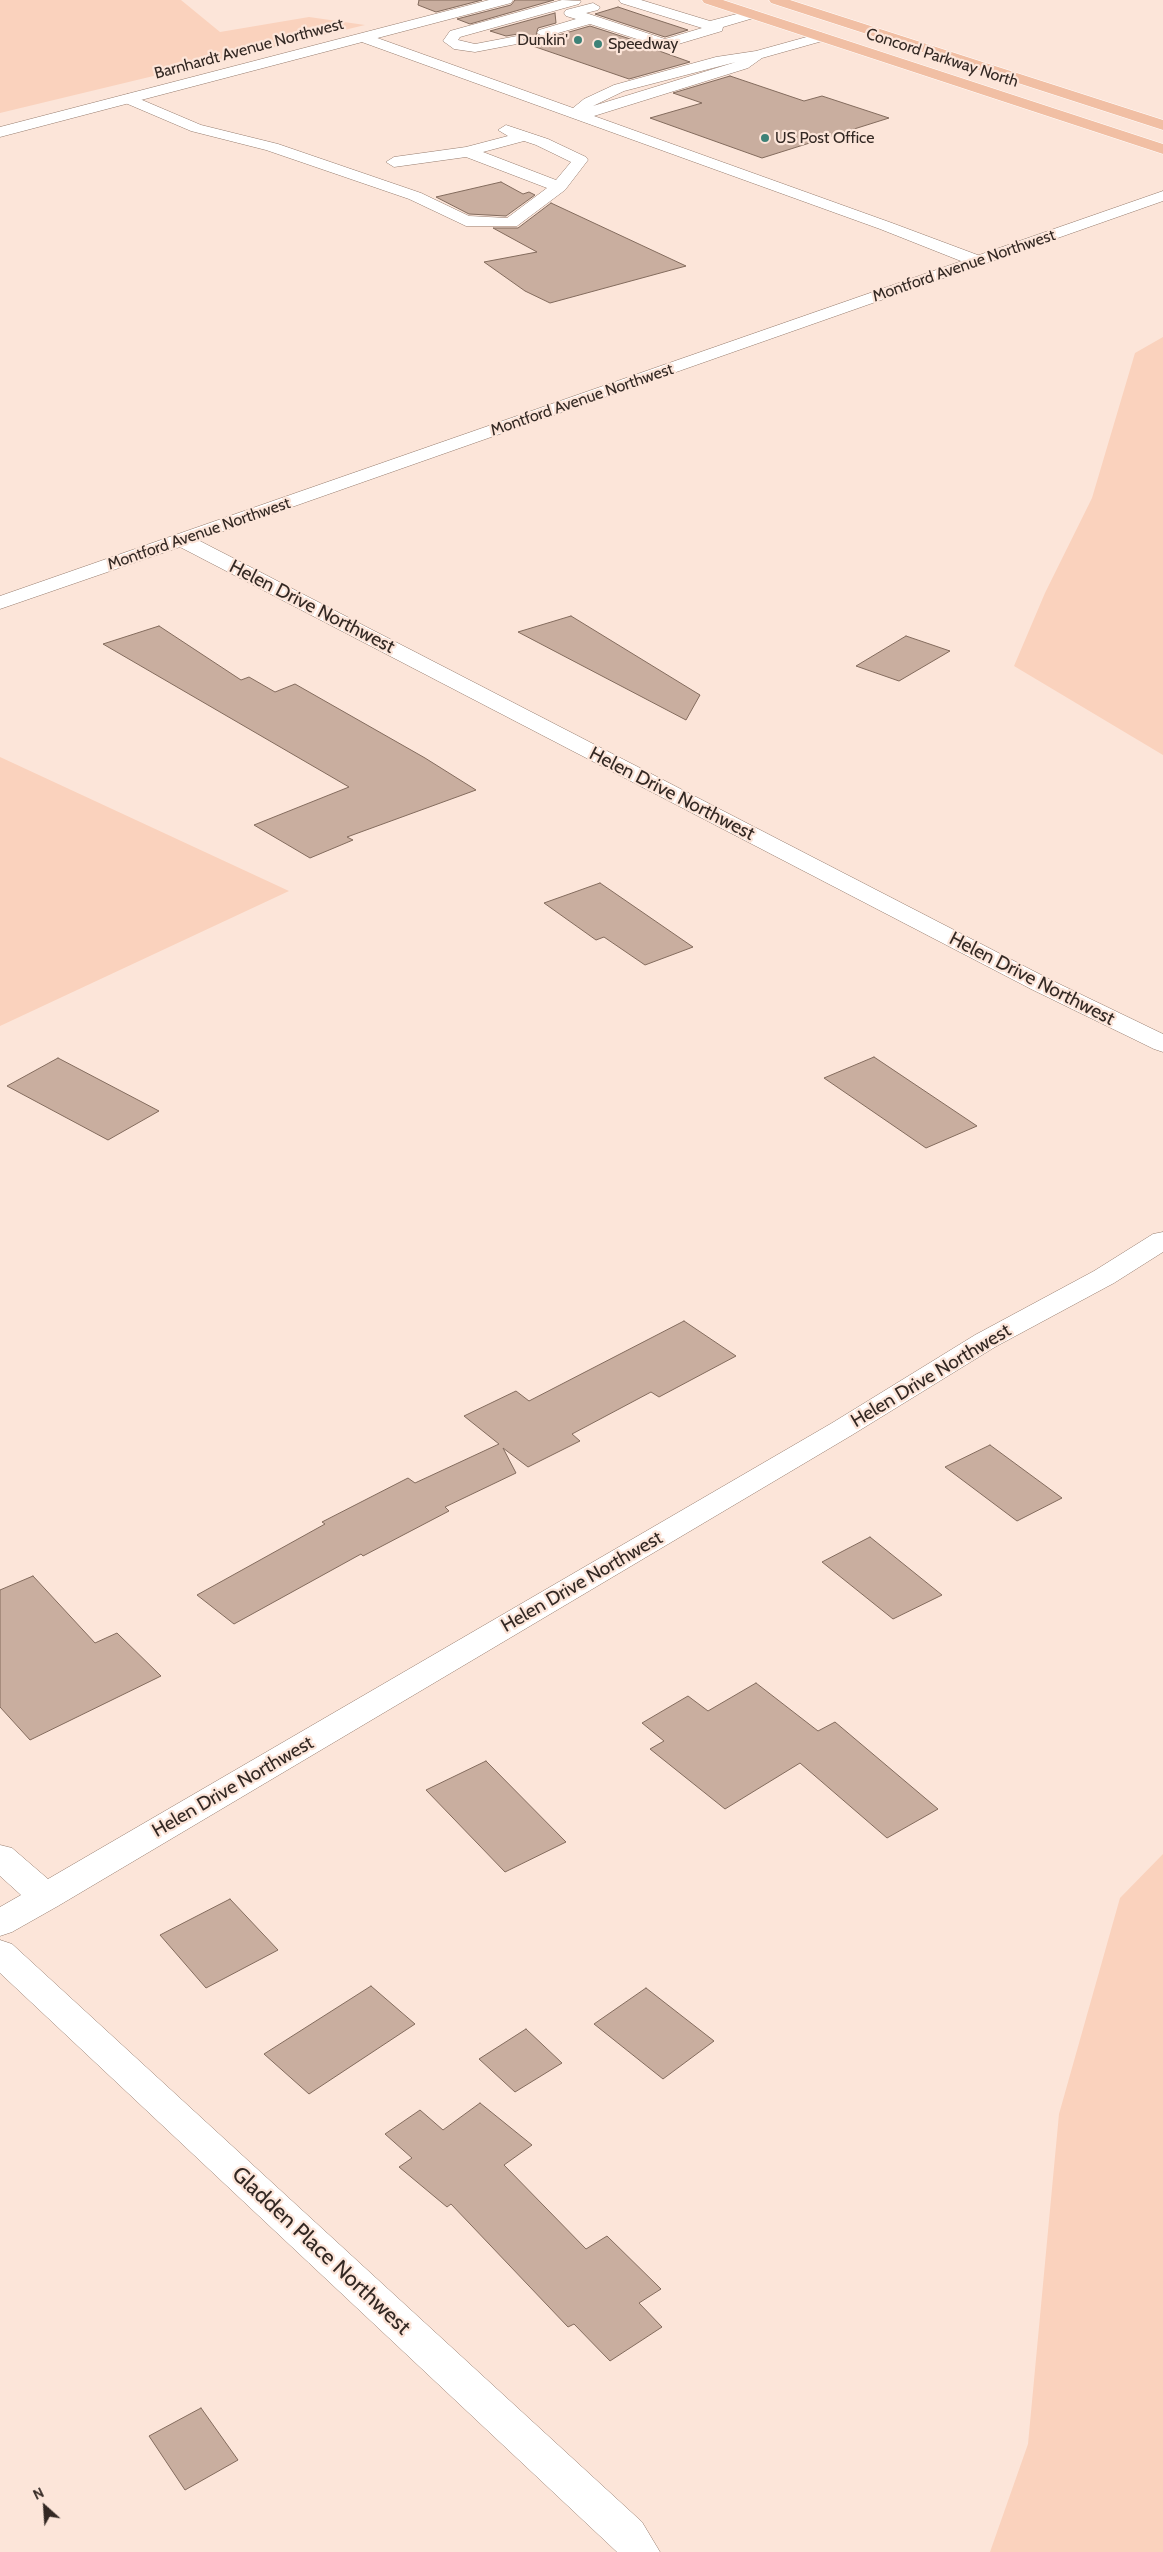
<!DOCTYPE html>
<html>
<head>
<meta charset="utf-8">
<style>
	body { margin:0 }
	#map { position:relative; width:1163px; height:2552px; overflow:hidden; background:#fce5d9; font-family:Cabin,sans-serif }
	canvas { display:block }
	.north { position:absolute; left:20px; top:2482px; width:50px; height:50px; -webkit-text-stroke:4px #fce5d9; paint-order:stroke; rotate:334deg; font-size:14px; font-weight:700; line-height:20px; text-align:center; color:#332823 }
	.north::after { content:''; display:block; margin:auto; width:18px; height:22px; background:#332823; clip-path:polygon(50% 0,100% 100%,50% 72%,0 100%) }
</style>
</head>
<body>
<div id="map">
<canvas width="1163" height="2552"></canvas>
<div class="north">N</div>
</div>
<script>
const context = document.querySelector('canvas').getContext('2d');
context.lineJoin = 'round';
function fill(path, color) { context.fillStyle = color; context.fill(path, 'evenodd'); }
const shape = rows => new Path2D(rows.map(r => 'M' + r).join(''));
function stroke(path, color, width, dash) { context.strokeStyle = color; context.lineWidth = width; context.lineCap = dash ? 'butt' : 'round'; context.setLineDash(dash || []); context.stroke(path); }
function drawText(font, color, halo, rows, align = 'center') {
  context.font = font + ' Cabin,sans-serif'; context.lineWidth = 4.5; context.setLineDash([]); context.textBaseline = 'middle'; context.strokeStyle = halo; context.fillStyle = color; for (const [text, x, y, turn = 0] of rows) {
    context.save(); context.translate(x, y); context.rotate((+turn || 0) * Math.PI / 180); context.textAlign = isNaN(turn) ? turn : align; if (halo) context.strokeText(text, 0, 0); context.fillText(text, 0, 0); context.restore();
  }
}
const green = shape([
	[0,0,181,0,220,32,309,17,365,25,0,113],
	[1163,337,1163,755,1014,666,1045,593,1092,498,1135,353],
	[0,757,289,891,0,1026],
	[1163,1854,1163,2552,990,2552,1028,2444,1059,2114,1120,1898]
]);
const building = shape([
	[419,0,482,0,436,12,418,5,419,0],
	[515,0,554,0,470,24,457,19,511,5,515,0],
	[618,7,639,14,688,30,665,37,595,14,618,7],
	[555,13,556,23,538,28,536,35,545,39,590,26,652,46,648,47,690,62,629,79,524,43,525,38,518,34,506,36,490,31,555,13],
	[730,76,804,101,822,96,889,118,762,158,650,118,702,103,673,93,730,76],
	[501,182,523,194,529,192,535,195,506,216,469,214,436,197,501,182],
	[551,203,686,266,550,303,525,291,484,262,537,252,493,228,518,228,551,203],
	[571,616,700,695,686,720,518,632,571,616],
	[159,626,241,680,249,677,275,692,295,684,425,758,476,790,347,837,353,840,310,858,254,825,349,787,103,644,159,626],
	[906,636,950,651,899,681,856,666,906,636],
	[600,883,693,947,645,965,604,937,596,940,544,903,600,883],
	[874,1057,977,1126,926,1148,824,1078,874,1057],
	[58,1058,159,1111,108,1140,7,1086,58,1058],
	[684,1321,736,1356,659,1397,651,1392,572,1434,580,1441,528,1467,503,1448,516,1473,445,1507,449,1511,363,1556,361,1554,234,1624,197,1595,325,1524,322,1522,408,1478,415,1483,499,1444,464,1416,516,1391,529,1401,684,1321],
	[990,1445,1062,1498,1017,1521,945,1467,990,1445],
	[870,1537,942,1595,893,1619,822,1562,870,1537],
	[33,1576,95,1643,117,1633,161,1676,30,1740,0,1707,0,1590,33,1576],
	[756,1683,818,1731,835,1722,938,1809,887,1838,800,1763,725,1809,650,1749,664,1741,642,1723,688,1696,708,1711,756,1683],
	[486,1761,566,1842,505,1872,426,1790,486,1761],
	[230,1899,278,1950,206,1988,160,1935,230,1899],
	[371,1986,415,2024,309,2094,264,2054,371,1986],
	[646,1988,714,2041,663,2079,594,2024,646,1988],
	[526,2029,562,2063,515,2092,479,2059,526,2029],
	[480,2103,532,2145,504,2165,586,2249,607,2236,661,2289,639,2303,662,2327,610,2361,574,2324,568,2327,451,2204,447,2207,399,2167,412,2158,385,2134,420,2110,443,2130,480,2103],
	[201,2408,238,2460,185,2490,149,2436,201,2408]
]);
const lane = shape([
	[562,0,581,1,579,4,460,37,458,40,475,44,517,36,524,40,522,43,475,52,454,49,443,41,450,31,562,0],
	[619,0,641,0,710,21,752,10,759,14,757,17,723,27,722,31,665,48,590,24,544,37,537,33,539,30,576,19,566,16,564,13,566,10,593,3,600,7,598,10,586,13,665,39,702,28,621,3,619,0],
	[821,33,828,37,826,40,762,58,748,68,594,116,892,223,983,257,985,261,983,265,971,265,880,229,359,41,357,38,364,34,369,35,573,108,584,99,614,85,716,57,756,51,821,33],
	[736,62,593,106,624,91,736,62],
	[128,94,201,125,278,144,421,193,469,216,507,218,547,188,466,157,394,167,386,162,394,157,466,147,508,136,498,130,506,125,548,139,586,157,588,160,565,190,517,226,466,226,409,199,266,150,191,131,123,102,120,99,128,94],
	[524,141,536,145,571,162,556,180,483,152,524,141]
]);
const street = shape([
	[489,0,513,0,511,3,0,137,0,127,489,0],
	[1163,191,1163,201,198,540,1049,979,1163,1034,1163,1052,1154,1049,1031,989,180,547,0,609,0,596,1163,191],
	[1163,1232,1163,1252,1114,1283,995,1347,852,1435,58,1906,12,1932,0,1936,0,1907,21,1895,0,1876,0,1845,12,1848,48,1879,832,1423,975,1335,1094,1271,1153,1234,1163,1232],
	[0,1940,12,1944,642,2522,660,2552,617,2552,0,1973,0,1940]
]);
const highway = shape([
	[702,0,723,0,1163,144,1163,154,704,3,702,0],
	[769,0,790,0,1163,120,1163,130,771,3,769,0]
]);
const markers = [
	[578,40,5,"#3d8277"],
	[598,44,5,"#3d8277"],
	[765,138,5,"#3d8277"]
];
const farPoinames = [
	["Dunkin'",568,40,"right"],
	["Speedway",608,44],
	["US Post Office",775,138]
];
const farStreetnames = [
	["Barnhardt Avenue Northwest",249,49,-15],
	["Concord Parkway North",942,58,18],
	["Montford Avenue Northwest",964,266,-19],
	["Montford Avenue Northwest",582,400,-19],
	["Montford Avenue Northwest",199,534,-19]
];
const streetNames = [
	["Helen Drive Northwest",312,607,27],
	["Helen Drive Northwest",672,794,27],
	["Helen Drive Northwest",1032,979,27],
	["Helen Drive Northwest",931,1376,-31],
	["Helen Drive Northwest",582,1582,-30],
	["Helen Drive Northwest",233,1787,-30]
];
const nearStreetnames = [
	["Gladden Place Northwest",321,2251,43]
];
fill(green, '#fad2bd');
fill(building, '#c9ae9f');
stroke(building, '#836b5d', 1);
stroke(lane, '#967c6e', 1);
stroke(street, '#967c6e', 1);
stroke(highway, '#fff', 1);
fill(lane, '#fff');
fill(street, '#fff');
fill(highway, '#f1bfa4');
for (const [x, y, r, color] of markers) { const dot = new Path2D(); dot.arc(x, y, r, 0, 2 * Math.PI); context.fillStyle = color; context.fill(dot); stroke(dot, '#fce5d9', 2); }
drawText('16px', '#332823', '#fce5d9', farPoinames, 'left');
drawText('16px', '#332823', '#fce5d9', farStreetnames);
drawText('19px', '#332823', '#fce5d9', streetNames);
drawText('22px', '#332823', '#fce5d9', nearStreetnames);
</script>
</body>
</html>
